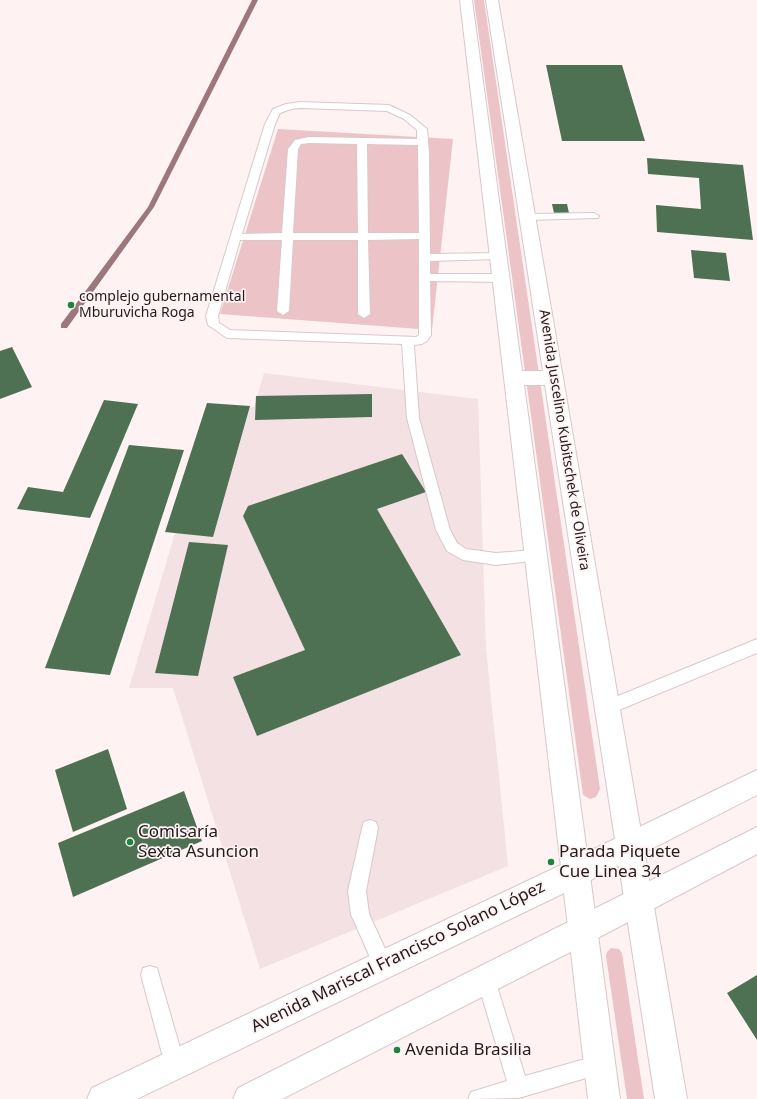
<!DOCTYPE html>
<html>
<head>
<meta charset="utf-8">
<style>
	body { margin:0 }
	canvas { display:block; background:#fff2f3 }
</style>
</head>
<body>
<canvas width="757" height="1099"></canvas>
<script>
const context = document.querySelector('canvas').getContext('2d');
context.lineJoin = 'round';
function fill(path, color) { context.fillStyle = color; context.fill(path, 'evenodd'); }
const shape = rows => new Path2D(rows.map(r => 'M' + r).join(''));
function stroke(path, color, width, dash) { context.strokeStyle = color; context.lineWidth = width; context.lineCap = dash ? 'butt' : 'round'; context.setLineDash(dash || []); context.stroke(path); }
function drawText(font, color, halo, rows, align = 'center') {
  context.font = font + ' "Noto Sans",sans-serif'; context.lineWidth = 3.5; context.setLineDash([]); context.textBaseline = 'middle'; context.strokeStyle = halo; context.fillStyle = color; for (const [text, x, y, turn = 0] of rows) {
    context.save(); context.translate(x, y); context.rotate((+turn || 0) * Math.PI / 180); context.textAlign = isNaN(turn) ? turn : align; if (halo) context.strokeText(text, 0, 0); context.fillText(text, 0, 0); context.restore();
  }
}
const built = shape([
	[264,373,478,399,486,648,508,866,260,969,173,688,129,688,213,405,254,407]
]);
const green = shape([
	[474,0,484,0,600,789,596,797,590,799,583,795],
	[278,129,453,139,432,330,220,314],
	[611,948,619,949,622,953,644,1099,627,1099,606,956,607,952]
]);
const stream = shape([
	[252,0,258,0,154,207,67,328,61,328,61,324,148,207,252,0]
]);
const building = shape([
	[546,65,622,65,645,141,562,141],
	[647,158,743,165,753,240,657,232,656,205,701,209,699,178,648,174],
	[552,204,567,204,569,213,554,213],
	[691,250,726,253,730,281,694,278],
	[12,347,32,387,0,399,0,351],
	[372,394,372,417,255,420,256,396],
	[104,400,138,404,90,518,17,509,28,487,63,492],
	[207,403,250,406,213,537,165,532],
	[129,445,184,450,110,675,45,668],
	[402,454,426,492,377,509,461,655,257,736,233,677,305,650,243,516,248,506],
	[189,542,228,545,198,676,155,673],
	[108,749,127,809,73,832,55,770],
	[184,791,202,841,73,897,58,843],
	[757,975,757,1040,727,993]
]);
const lane = shape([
	[300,102,389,105,410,115,427,129,429,153,430,254,498,253,503,256,498,259,430,261,430,274,501,274,507,278,501,282,430,281,431,335,427,341,422,344,414,345,419,418,450,530,457,543,466,549,496,553,536,550,541,552,543,556,541,560,496,565,463,560,447,551,436,530,407,418,402,344,227,338,208,325,206,316,265,124,273,109,286,104,300,102],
	[300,108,387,111,404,119,417,130,417,139,309,137,295,140,288,149,282,233,242,234,275,124,280,113,291,109,300,108],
	[309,143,357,144,358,233,293,233,298,149,301,144,309,143],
	[367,144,418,145,419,233,368,233,367,144],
	[419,239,419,335,416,337,230,330,219,323,218,316,240,240,282,240,277,311,283,315,289,311,293,240,358,240,358,314,364,318,370,314,368,240,419,239],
	[594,213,599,216,598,218,527,220,522,217,527,214,594,213],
	[757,639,757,653,607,715,601,713,599,708,601,703,757,639],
	[370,820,376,822,378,828,366,891,369,914,392,964,390,971,383,973,376,971,354,921,351,915,348,891,362,828,364,822,370,820],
	[150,966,157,968,159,975,185,1065,182,1072,175,1075,168,1072,165,1065,141,975,143,968,150,966],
	[486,971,493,973,495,980,525,1076,599,1055,606,1058,609,1065,606,1072,519,1098,468,1099,471,1092,507,1081,477,980,479,973,486,971]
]);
const primary = shape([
	[460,0,472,0,522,371,543,371,486,0,498,0,687,1099,655,1099,545,385,524,385,620,1099,588,1099,460,0]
]);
const highway = shape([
	[757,770,757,795,585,883,137,1099,87,1099,92,1088,565,863,757,770],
	[757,827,757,854,592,941,282,1099,233,1099,238,1088,757,827]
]);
const markers = [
	[71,305,4,"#1a853c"],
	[130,842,4,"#1a853c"],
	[551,862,4,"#1a853c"],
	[397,1050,4,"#1a853c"]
];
const poiNames = [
	["complejo gubernamental",79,297],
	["Mburuvicha Roga",79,313]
];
const streetNames = [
	["Avenida Juscelino Kubitschek de Oliveira",564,440,81]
];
const nearPoinames = [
	["Comisaría",138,832],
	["Sexta Asuncion",138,852],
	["Parada Piquete",559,852],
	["Cue Linea 34",559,872],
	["Avenida Brasilia",405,1050]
];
const nearStreetnames = [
	["Avenida Mariscal Francisco Solano López",398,957,-26]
];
fill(built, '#f3e1e3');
fill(green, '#ecc4c8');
fill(stream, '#9c777b');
fill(building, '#4e7053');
stroke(lane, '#d8c8ca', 2);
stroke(primary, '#d8c8ca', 2);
stroke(highway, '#d8c8ca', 2);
fill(lane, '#fff');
fill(primary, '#fff');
fill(highway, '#fff');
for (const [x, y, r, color] of markers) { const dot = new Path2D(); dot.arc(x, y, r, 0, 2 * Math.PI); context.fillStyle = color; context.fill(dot); stroke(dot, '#fff2f3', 1.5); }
drawText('14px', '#211b1c', '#fff2f3', poiNames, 'left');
drawText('14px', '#211b1c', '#fff2f3', streetNames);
drawText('17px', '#211b1c', '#fff2f3', nearPoinames, 'left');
drawText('17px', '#211b1c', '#fff2f3', nearStreetnames);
</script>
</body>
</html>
